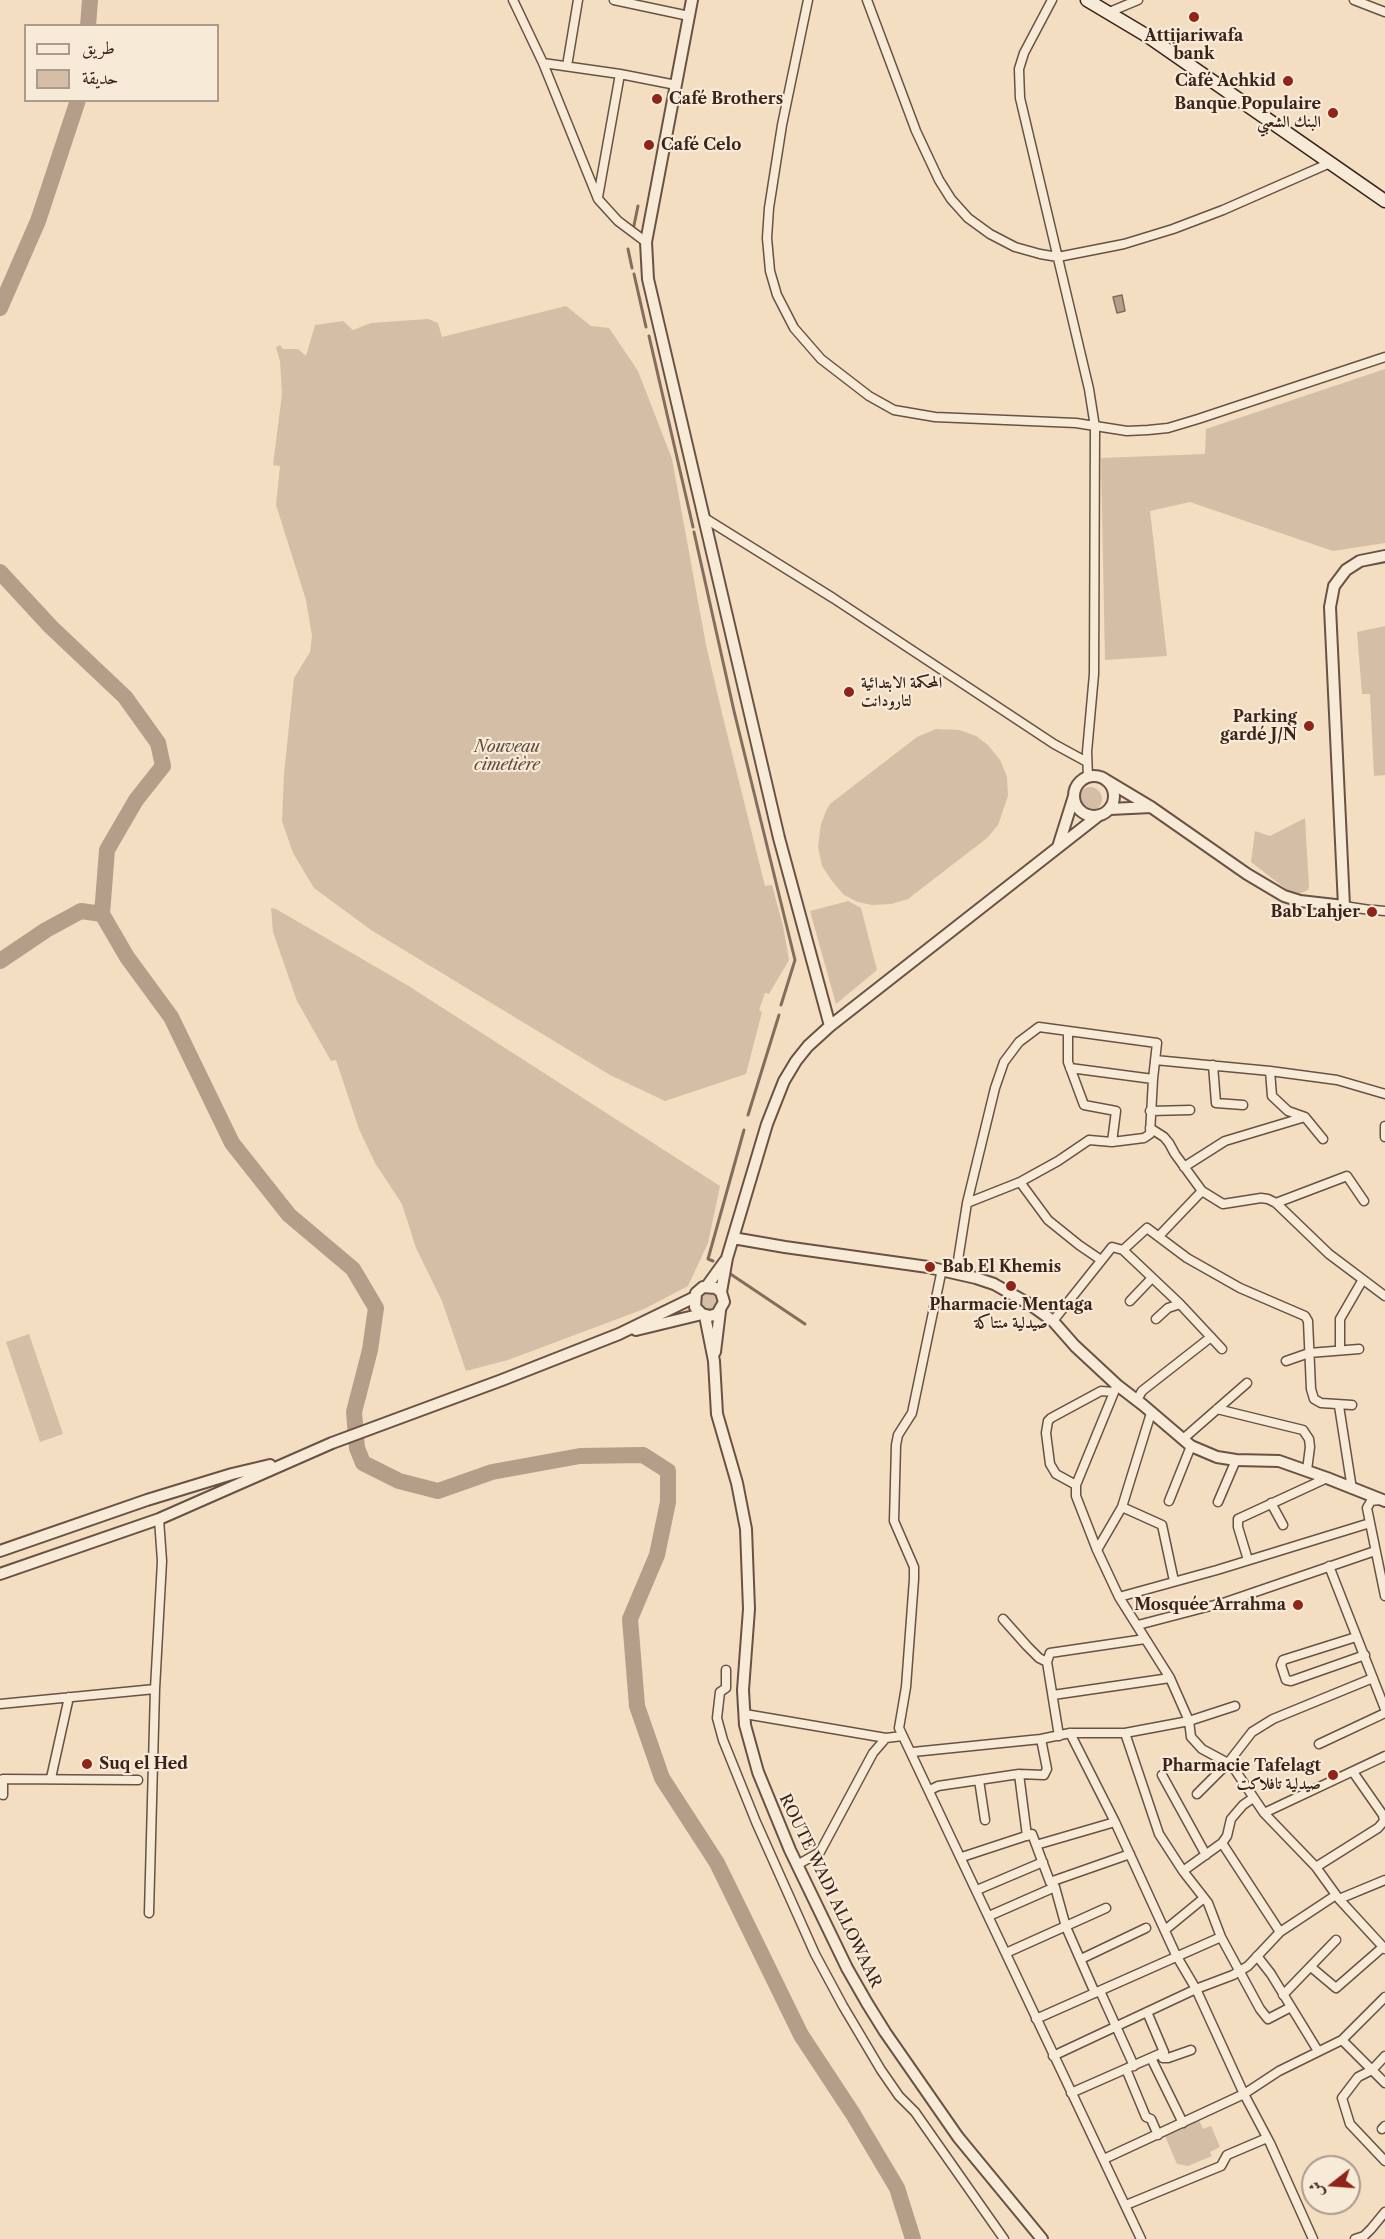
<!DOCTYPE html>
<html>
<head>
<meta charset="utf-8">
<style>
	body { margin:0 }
	#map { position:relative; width:1385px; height:2239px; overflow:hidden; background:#f3dec1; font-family:"Libre Caslon Text",Amiri,serif }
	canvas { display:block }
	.legend { position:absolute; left:24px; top:24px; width:195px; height:78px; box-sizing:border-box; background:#f7ead7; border:2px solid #ac9a8c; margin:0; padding:8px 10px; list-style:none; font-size:18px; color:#3b231b }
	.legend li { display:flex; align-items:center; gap:12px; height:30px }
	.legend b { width:30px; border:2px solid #ac9a8c }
	.north { position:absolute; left:1301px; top:2155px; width:60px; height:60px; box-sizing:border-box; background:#f7ead7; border:2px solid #ac9a8c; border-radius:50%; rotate:253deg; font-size:16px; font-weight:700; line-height:24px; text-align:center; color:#3b231b }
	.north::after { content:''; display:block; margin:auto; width:21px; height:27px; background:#8f2418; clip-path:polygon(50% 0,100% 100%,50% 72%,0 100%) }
</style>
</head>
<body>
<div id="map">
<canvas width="1385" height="2239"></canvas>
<ul class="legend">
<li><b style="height:8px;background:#f7ead7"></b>طريق</li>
<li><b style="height:16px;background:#d4bea5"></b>حديقة</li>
</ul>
<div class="north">ش</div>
</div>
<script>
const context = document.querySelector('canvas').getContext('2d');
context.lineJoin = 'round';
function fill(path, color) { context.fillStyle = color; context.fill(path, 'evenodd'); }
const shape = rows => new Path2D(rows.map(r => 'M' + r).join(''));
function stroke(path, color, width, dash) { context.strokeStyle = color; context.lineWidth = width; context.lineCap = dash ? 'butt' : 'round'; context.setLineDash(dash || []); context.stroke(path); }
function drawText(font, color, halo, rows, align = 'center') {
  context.font = font + ' "Libre Caslon Text",Amiri,serif'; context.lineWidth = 4.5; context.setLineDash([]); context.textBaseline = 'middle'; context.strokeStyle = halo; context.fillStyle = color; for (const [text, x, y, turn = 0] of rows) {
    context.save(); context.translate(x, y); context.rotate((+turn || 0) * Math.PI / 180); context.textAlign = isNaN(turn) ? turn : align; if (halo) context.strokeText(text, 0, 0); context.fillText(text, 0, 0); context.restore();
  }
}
const green = shape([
	[566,306,591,326,609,328,638,371,672,459,706,645,722,713,765,886,772,885,783,926,789,960,769,994,765,993,759,1010,762,1012,746,1074,665,1101,610,1075,371,930,314,888,293,853,282,821,284,774,294,678,310,652,312,636,306,600,276,505,280,466,273,465,282,394,280,361,276,347,280,345,283,349,298,349,306,356,315,325,343,321,353,330,371,323,428,319,438,323,442,337],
	[1385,369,1385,543,1333,551,1190,502,1150,511,1167,656,1105,660,1101,458,1205,454,1206,429],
	[1385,626,1385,775,1374,776,1370,694,1362,694,1357,632],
	[936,729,960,730,976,736,988,745,1000,760,1007,777,1008,796,998,825,987,838,908,899,891,904,872,905,858,902,844,895,832,881,822,866,818,847,821,824,826,811,830,804,917,737],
	'1078 799a12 12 0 1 1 24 0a12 12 0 1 1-24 0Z',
	[1305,818,1309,887,1308,890,1299,894,1290,892,1251,862,1255,831,1270,836],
	[848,901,861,908,877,970,836,1004,810,911],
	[271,908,276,909,407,985,720,1186,708,1243,688,1286,644,1309,508,1360,466,1371,442,1301,416,1248,402,1204,375,1163,359,1129,336,1060,331,1061,297,1001,273,932],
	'700 1302a9 9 0 1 1 18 0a9 9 0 1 1-18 0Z',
	[29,1334,63,1434,40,1442,6,1342],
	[1199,2120,1203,2129,1211,2126,1220,2147,1210,2152,1212,2156,1188,2166,1177,2164,1165,2136]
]);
const water = shape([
	[1122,295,1125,311,1117,313,1113,297,1122,295]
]);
const stream = shape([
	[633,230,638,206],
	[628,249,632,268],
	[634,274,646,327],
	[649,336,693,527],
	[694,532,734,711,795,960,781,1005],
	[748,1115,779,1015],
	[713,1261,708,1259,744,1130],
	[729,1273,805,1324]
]);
const river = shape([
	[88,26,90,0],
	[0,308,38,221,78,100],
	[0,572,51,627,125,697,158,743,163,766,136,800,107,850,102,914,127,957,171,1017,232,1143,289,1215,353,1269,376,1308,370,1350,354,1412,357,1448,363,1463,399,1481,438,1491,492,1472,580,1456,643,1455,668,1471,668,1502,657,1555,630,1619,637,1706,662,1778,717,1863,801,2035,853,2114,897,2188,913,2239],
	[0,961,46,930,81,911,102,914]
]);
const minor = shape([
	[513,0,543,63,598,199,618,221,646,242],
	[614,0,689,16],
	[808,0,782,125,769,208,767,238,770,271,777,295,794,328,821,359,869,396,894,410,935,417,1076,423,1127,431,1148,430,1168,428,1198,419,1385,357],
	[867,0,916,131,939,180,951,199,968,218,990,234,1015,247,1040,254,1058,257,1124,244,1173,229,1223,210,1330,163],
	[1052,0,1024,53,1019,69,1020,98,1089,389,1095,427,1094,674,1087,752,1088,777],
	[1354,0,1385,12],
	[1107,13,1138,0],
	[543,63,620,74,676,85],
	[567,66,578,0],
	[598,197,620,74],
	[703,517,833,598,1054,744,1087,762],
	[1344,906,1370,910],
	[1374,910,1385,911],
	[1068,1031,1068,1062,1084,1105,1116,1111,1112,1142],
	[1155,1060,1270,1071,1337,1080,1385,1094],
	[1213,1065,1216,1103,1243,1105],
	[1070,1068,1153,1079],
	[1270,1071,1272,1096,1288,1111,1305,1117,1323,1139],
	[1150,1111,1190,1110],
	[1385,1126,1385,1137],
	[1150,1128,1164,1137,1169,1143,1175,1154,1202,1191,1223,1204,1261,1198,1268,1199,1276,1203,1329,1254,1385,1296],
	[1184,1167,1225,1141,1305,1117],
	[1020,1182,1048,1220,1079,1245,1101,1260],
	[1276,1203,1347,1176,1364,1201],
	[1159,1236,1202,1191],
	[1123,1250,1147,1228,1187,1258,1240,1288,1305,1316,1308,1321,1311,1389,1314,1399,1321,1403,1352,1405],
	[942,1269,912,1413,898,1435,896,1445,894,1521,914,1567,914,1579,906,1687,899,1728,1141,2239],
	[956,1273,967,1203,1020,1182,1058,1161,1089,1140,1112,1142,1144,1138,1150,1134,1153,1079,1157,1043,1039,1027,1019,1042,1004,1062,995,1088,967,1203],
	[1130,1301,1151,1279],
	[1156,1319,1168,1308,1180,1304],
	[1053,1321,1112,1247,1123,1250,1180,1304,1222,1349],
	[1340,1350,1340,1319,1362,1281],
	[1286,1361,1309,1353,1359,1349],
	[1117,1385,1076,1485,1076,1496,1097,1550,1119,1597,1170,1678,1189,1721,1191,1737,1202,1749,1228,1763,1235,1770,1264,1813,1316,1867,1339,1899,1385,1949],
	[1137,1400,1142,1391,1211,1337],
	[1339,1406,1352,1489],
	[1217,1409,1303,1430,1309,1439,1310,1447,1307,1470],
	[1183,1439,1247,1383],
	[1076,1485,1056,1474,1050,1464,1046,1433,1048,1421,1051,1418,1101,1391,1114,1392],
	[1380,1500,1371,1501,1367,1508,1385,1596],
	[1169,1501,1191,1446],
	[1218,1502,1236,1460],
	[1271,1503,1283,1525],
	[1122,1507,1162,1525,1174,1581],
	[1097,1550,1122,1507,1151,1413],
	[1248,1560,1238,1527,1238,1519,1327,1478],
	[1329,1566,1385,1709],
	[1119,1597,1217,1570,1370,1523],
	[1003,1619,1027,1646,1039,1658,1047,1662],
	[1138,1625,1226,1602,1375,1551],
	[1356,1637,1283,1660,1281,1665,1286,1680,1291,1681,1365,1655],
	[726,1670,726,1688,720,1692,717,1718,723,1740,756,1822,815,1954,843,2006,881,2070,899,2096,915,2112,1004,2239],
	[1053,1695,1170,1678],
	[0,1704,155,1689],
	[745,1714,886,1738],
	[1070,1733,1115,1822,1176,1955,1196,1989,1244,2094,1270,2143,1313,2239],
	[1125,1733,1159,1834,1183,1871,1208,1903,1221,1937,1260,2009,1268,2019,1291,2007],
	[1059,1736,1047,1662,1050,1653,1145,1639],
	[1319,1744,1385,1713],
	[913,1752,1041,1739,1070,1733,1125,1733,1189,1721,1235,1706],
	[1019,1774,1027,1836],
	[1162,1775,1206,1855],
	[51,1778,69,1697],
	[979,1780,985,1820],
	[930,1790,938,1786,1019,1774,1044,1775,1047,1769,1041,1739],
	[1197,1794,1228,1763,1252,1732,1273,1719,1373,1678],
	[3,1795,3,1779,138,1780],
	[1264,1813,1385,1756],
	[1222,1843,1280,1932],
	[1036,1845,1115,1822],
	[962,1857,1032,1834,1050,1882,1055,1887,1066,1927,1095,1993],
	[797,1865,820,1852,873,1753,886,1738,902,1736],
	[1316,1867,1378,1828,1384,1821,1383,1815,1353,1772],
	[1183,1871,1222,1843,1227,1836,1231,1819,1243,1805,1253,1798],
	[1050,1882,1130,1854],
	[977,1890,1043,1862],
	[1339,1899,1385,1880],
	[149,1913,155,1689,162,1561,159,1519],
	[989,1916,1055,1887],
	[1165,1930,1204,1898],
	[1006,1953,1106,1908],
	[1257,1956,1271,1974,1318,2051],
	[1081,1959,1146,1928],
	[1311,1967,1336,1988,1383,1947],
	[1100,1991,1134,2066],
	[1283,1995,1336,1940],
	[1147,2012,1164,2052,1163,2058,1168,2058,1191,2050],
	[1036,2019,1221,1937],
	[1342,2040,1385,2083],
	[1053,2056,1196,1989,1233,1975,1248,1966,1280,1932,1336,1895],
	[1385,2056,1372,2070,1358,2077,1342,2098,1350,2124,1385,2161],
	[1151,2058,1183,2123],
	[1126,2069,1146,2117,1151,2119,1158,2135],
	[1071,2093,1164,2052],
	[1382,2129,1385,2126],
	[1104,2159,1244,2094,1279,2071,1342,2040,1385,1997],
	[1126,2205,1221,2166,1227,2155,1267,2138],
	[1355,2239,1364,2236,1371,2229,1385,2212]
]);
const tertiary = shape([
	[692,0,646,242,648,279,779,838,830,1026],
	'1074 796a20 20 0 1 1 40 0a20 20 0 1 1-40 0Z',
	[1106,780,1151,807,1247,874,1284,896,1300,901,1344,906,1330,607,1334,586,1346,570,1360,561,1385,556],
	[1110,809,1151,807],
	[1058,847,1074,796],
	[733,1238,785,1247,928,1267],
	[932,1268,976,1278,994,1284,1031,1305,1053,1321,1075,1346,1117,1385,1143,1405,1191,1446,1217,1457,1236,1460,1279,1461,1327,1478,1385,1501],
	[707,1286,725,1261],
	[721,1292,727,1258,767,1124,784,1081,796,1061,808,1046,830,1026,1098,816],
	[705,1316,714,1361,717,1414,737,1483,746,1529,749,1609,743,1690,745,1725,758,1772,790,1850,847,1968,867,2003,885,2032,958,2137,1042,2239],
	[636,1330,702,1314,710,1316,717,1314,724,1302,721,1292,716,1288,703,1287,696,1293,695,1307,702,1314],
	[715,1352,720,1311],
	[0,1551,147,1500,232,1474,270,1465],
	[0,1574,159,1519,332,1443,502,1380,619,1334,695,1297]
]);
const secondary = shape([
	[1087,0,1149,37,1385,201]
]);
const markers = [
	[1194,17,6,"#8f2418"],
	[1288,81,6,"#8f2418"],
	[657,99,6,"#8f2418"],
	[1333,113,6,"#8f2418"],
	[649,145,6,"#8f2418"],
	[849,692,6,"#8f2418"],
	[1309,726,6,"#8f2418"],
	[1372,912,6,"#8f2418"],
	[930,1267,6,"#8f2418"],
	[1011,1286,6,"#8f2418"],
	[1298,1605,6,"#8f2418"],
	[87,1764,6,"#8f2418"],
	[1333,1775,6,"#8f2418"]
];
const poiNames = [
	["Attijariwafa",1194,36,"center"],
	["bank",1194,54,"center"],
	["Café Achkid",1276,81],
	["Café Brothers",669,99,"left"],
	["Banque Populaire",1321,104],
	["البنك الشعبي",1321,122],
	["Café Celo",661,145,"left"],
	["المحكمة الابتدائية",861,683,"left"],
	["لتارودانت",861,701,"left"],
	["Parking",1297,717],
	["gardé J/N",1297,735],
	["Bab Lahjer",1360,912],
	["Bab El Khemis",942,1267,"left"],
	["Pharmacie Mentaga",1011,1305,"center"],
	["صيدلية منتاكة",1011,1323,"center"],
	["Mosquée Arrahma",1286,1605],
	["Suq el Hed",99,1764,"left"],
	["Pharmacie Tafelagt",1321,1766],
	["صيدلية تافلاكت",1321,1784]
];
const parkNames = [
	["Nouveau",507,747],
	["cimetière",507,765]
];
const streetNames = [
	["ROUTE WADI ALLOWAAR",830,1891,64]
];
fill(green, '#d4bea5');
fill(water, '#b49e89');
stroke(water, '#846d5d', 1.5);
stroke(stream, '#846d5d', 3);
stroke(river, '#b49e89', 16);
stroke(minor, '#695244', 11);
stroke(tertiary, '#695244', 14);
stroke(secondary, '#3b231b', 15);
stroke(minor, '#f7ead7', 8);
stroke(tertiary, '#f7ead7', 10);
stroke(secondary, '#f7ead7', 12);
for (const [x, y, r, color] of markers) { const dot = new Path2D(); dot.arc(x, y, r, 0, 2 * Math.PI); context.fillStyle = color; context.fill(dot); stroke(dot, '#f7ead7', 2); }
drawText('bold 16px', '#3b231b', '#f7ead7', poiNames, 'right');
drawText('italic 16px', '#614a3e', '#f7ead7', parkNames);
drawText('16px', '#3b231b', '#f7ead7', streetNames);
</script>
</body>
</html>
